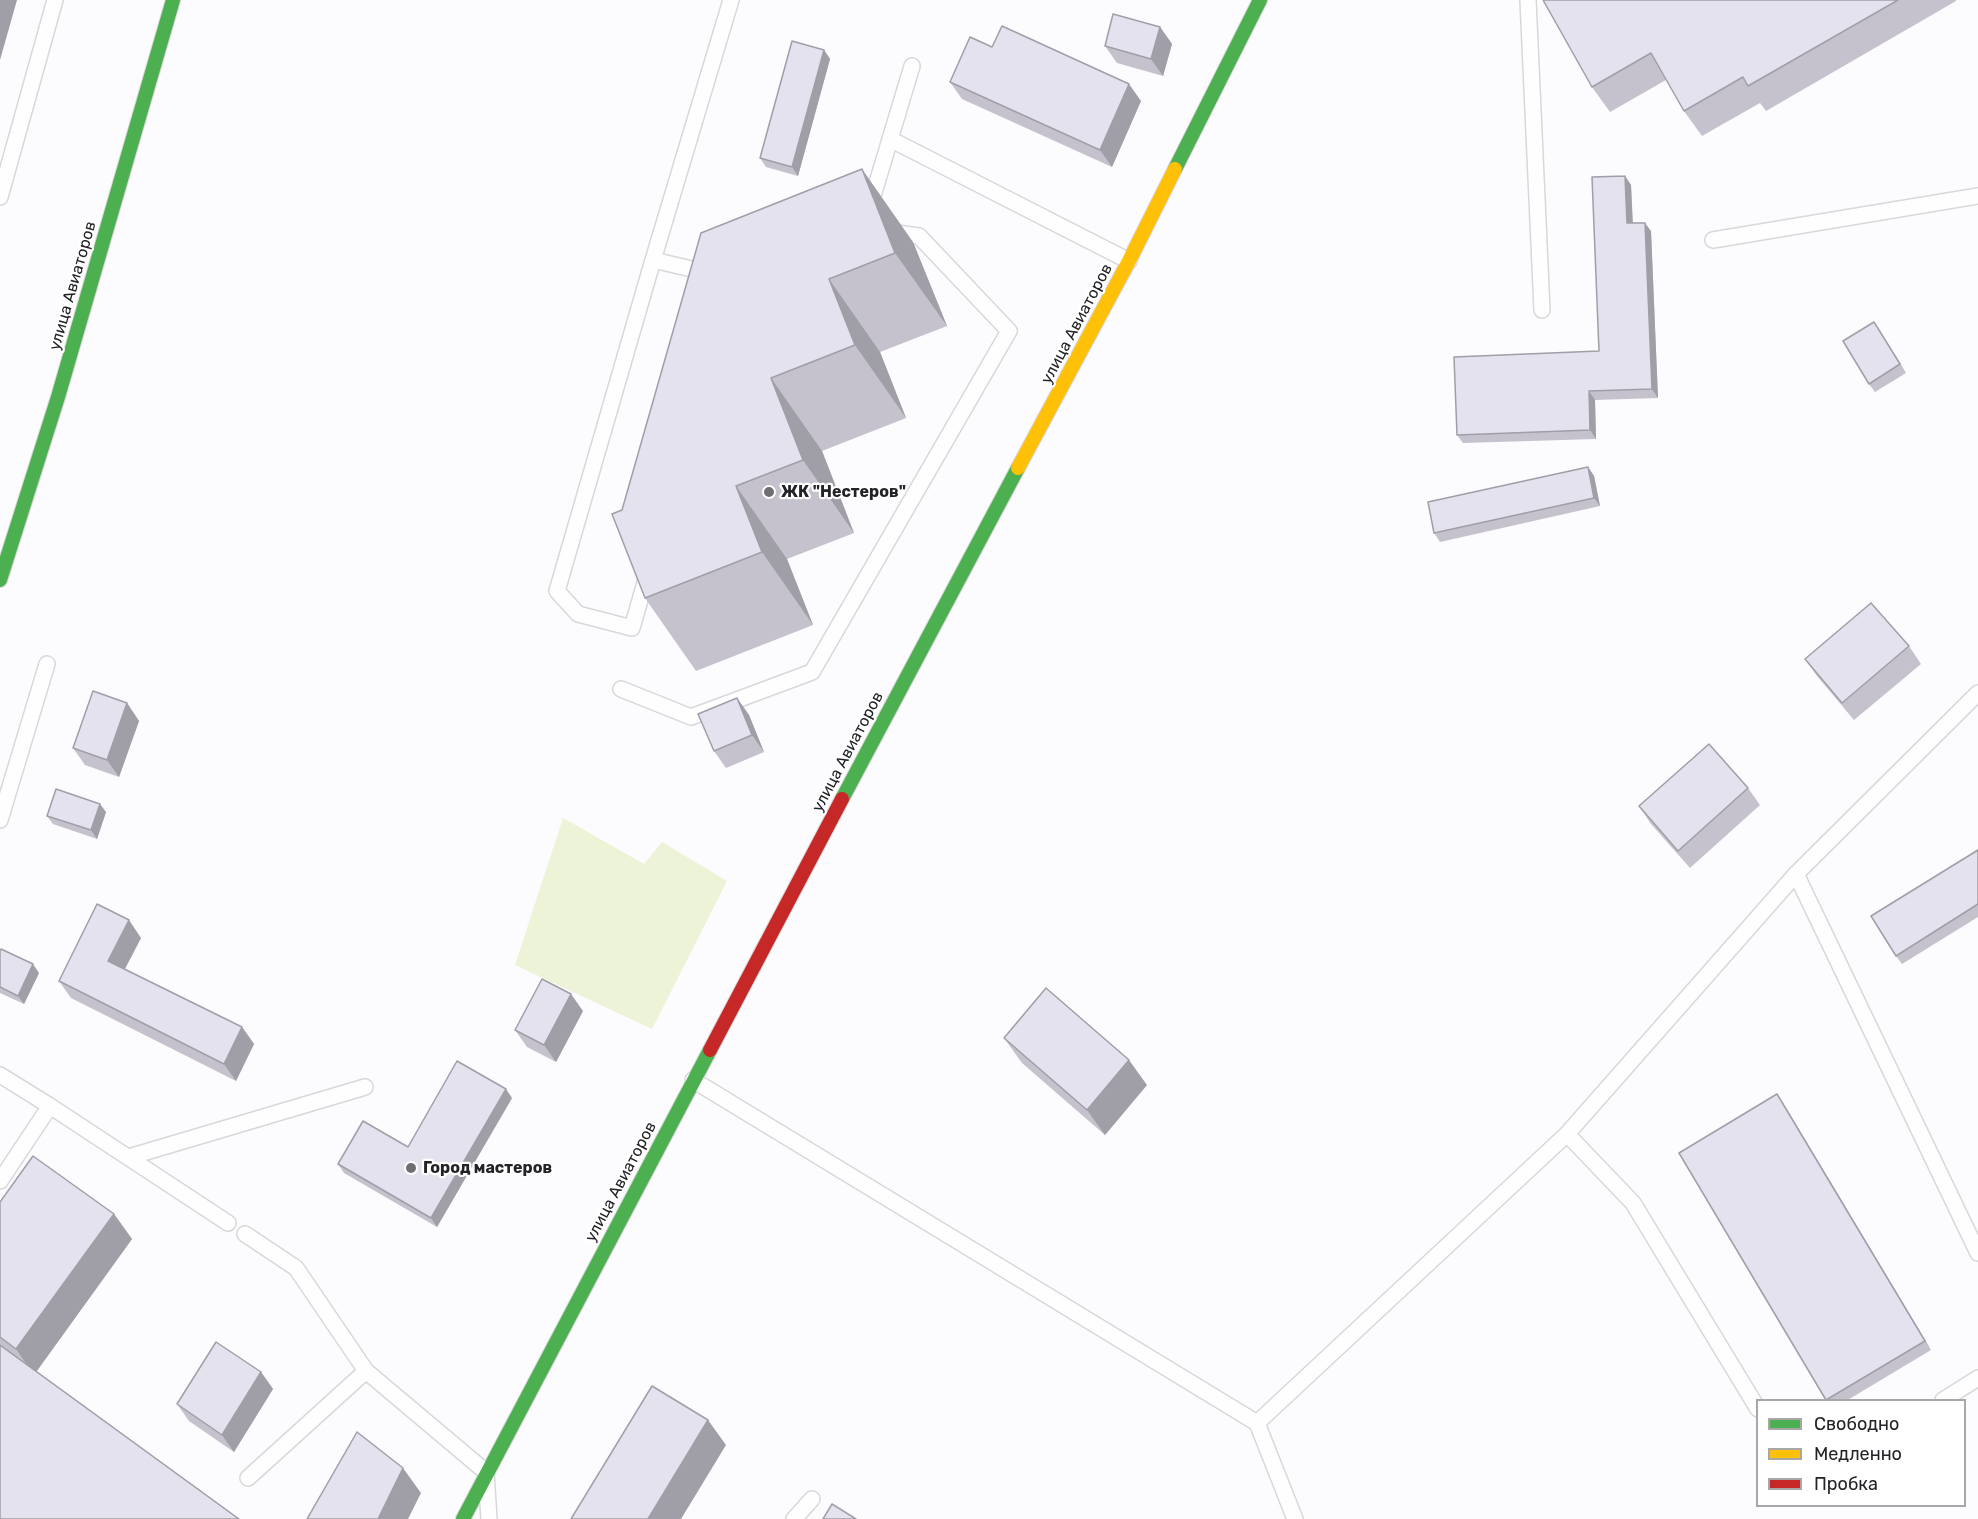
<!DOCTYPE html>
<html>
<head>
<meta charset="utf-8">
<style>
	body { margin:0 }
	#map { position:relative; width:1978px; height:1519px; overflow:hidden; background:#fcfbfd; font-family:Rubik,sans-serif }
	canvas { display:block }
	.legend { position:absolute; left:1756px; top:1399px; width:210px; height:108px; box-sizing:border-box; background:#fff; border:2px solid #a7a7a8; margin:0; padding:8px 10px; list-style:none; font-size:18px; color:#232226 }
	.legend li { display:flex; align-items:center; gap:12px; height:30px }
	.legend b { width:30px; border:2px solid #a7a7a8 }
</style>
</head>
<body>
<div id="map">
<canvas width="1978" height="1519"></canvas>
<ul class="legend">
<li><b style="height:8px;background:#4caf50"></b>Свободно</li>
<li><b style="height:8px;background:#ffc107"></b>Медленно</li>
<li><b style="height:8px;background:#c62828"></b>Пробка</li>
</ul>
</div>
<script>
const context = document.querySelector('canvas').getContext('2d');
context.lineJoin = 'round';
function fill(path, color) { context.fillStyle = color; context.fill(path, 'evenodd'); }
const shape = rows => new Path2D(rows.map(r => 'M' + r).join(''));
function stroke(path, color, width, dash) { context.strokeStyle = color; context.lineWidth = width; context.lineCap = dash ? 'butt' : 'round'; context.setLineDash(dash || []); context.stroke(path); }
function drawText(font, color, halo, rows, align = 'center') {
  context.font = font + ' Rubik,sans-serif'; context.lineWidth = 4.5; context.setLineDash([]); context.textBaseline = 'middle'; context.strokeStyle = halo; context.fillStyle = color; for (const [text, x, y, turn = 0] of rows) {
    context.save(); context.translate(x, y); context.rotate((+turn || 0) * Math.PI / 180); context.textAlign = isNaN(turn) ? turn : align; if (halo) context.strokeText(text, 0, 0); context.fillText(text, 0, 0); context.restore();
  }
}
const green = shape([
	[563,818,644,864,662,842,727,881,652,1029,515,965]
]);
const lane = shape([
	[1528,0,1542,310],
	[890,139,1129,261],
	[0,197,55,0],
	[870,206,912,66],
	[1713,240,1978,196],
	[653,260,709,273],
	[648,572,632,628,578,614,557,591,653,260,731,0],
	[621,689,691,717,812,672,1009,331,919,236,889,232],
	[0,820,47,664],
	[1796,874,1978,1253],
	[0,1075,50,1106,228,1223],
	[693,1080,1257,1423],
	[1567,1134,1633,1203,1758,1409],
	[129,1157,365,1087],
	[0,1181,50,1106],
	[245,1234,296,1268,366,1371,486,1472,489,1519],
	[1943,1400,1978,1378],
	[248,1478,366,1371],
	[794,1519,812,1499],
	[1295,1519,1257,1423,1567,1134,1796,874,1978,693]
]);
const fast = shape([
	[1175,169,1260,0],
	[0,580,58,397,173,0],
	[842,799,1018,468],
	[463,1519,710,1050]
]);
const slow = shape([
	[1018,468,1129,261,1175,169]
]);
const jam = shape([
	[710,1050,842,799]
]);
const wall = shape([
	[1543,0,1956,0,1956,1,1766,111,1760,103,1702,136,1684,111,1666,80,1610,112,1592,87],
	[1160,27,1172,44,1163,76,1117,63,1105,46],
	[992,47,1141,101,1112,167,962,99,950,82],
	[824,50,830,59,798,176,766,167,760,158],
	[1625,176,1631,185,1633,223,1651,231,1658,398,1595,400,1596,439,1463,443,1457,435,1599,351],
	[701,233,913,242,947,326,880,352,906,418,822,451,854,533,787,559,813,625,696,671,645,598],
	[1874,322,1906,373,1875,392,1869,384],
	[1588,467,1594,476,1600,506,1440,542,1434,533],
	[1909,646,1921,664,1854,720,1817,676,1805,659],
	[737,698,749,715,764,752,726,768,714,751],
	[127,703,139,721,119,777,85,765,73,748],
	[1748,788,1760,805,1690,868,1651,824,1639,806],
	[106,812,97,839,53,824,47,816],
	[1978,850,1978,917,1902,964,1896,956],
	[141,938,125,969,242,1027,254,1044,236,1081,71,998,59,981],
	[0,951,39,973,24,1004,0,993],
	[583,1011,556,1062,527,1047,515,1030],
	[1004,1038,1147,1085,1105,1135,1022,1063],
	[512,1098,437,1227,344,1173,338,1164,408,1147],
	[1783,1103,1931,1350,1846,1401,1826,1400],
	[0,1202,114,1214,132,1239,36,1372,0,1519],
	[261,1372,273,1389,234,1452,189,1421,177,1404]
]);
const shadedWall = shape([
	[0,0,17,0,0,60],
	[1160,27,1172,44,1163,76,1151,59],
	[824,50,830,59,798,176,792,167],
	[1129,84,1141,101,1112,167,1100,150],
	[862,169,913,242,947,326,895,253],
	[1625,176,1631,185,1633,232,1627,223],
	[1645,223,1651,231,1658,398,1652,389],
	[829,279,880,352,906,418,855,345],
	[1874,322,1880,331,1906,373,1900,364],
	[771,378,822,451,854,533,803,460],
	[1589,391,1595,400,1596,439,1590,430],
	[1588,467,1594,476,1600,506,1594,498],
	[736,486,787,559,813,625,762,552],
	[737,698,749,715,764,752,752,735],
	[127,703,139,721,119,777,107,760],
	[100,804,106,812,97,839,91,830],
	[129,920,141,938,120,978,108,961],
	[33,964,39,973,24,1004,18,996],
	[571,994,583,1011,556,1062,544,1045],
	[242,1027,254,1044,236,1081,224,1064],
	[1129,1060,1147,1085,1105,1135,1087,1110],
	[506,1089,512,1098,437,1227,431,1218],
	[1777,1094,1783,1103,1931,1350,1925,1341],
	[114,1214,132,1239,34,1375,16,1349],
	[261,1372,273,1389,234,1452,222,1435],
	[708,1420,726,1445,681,1519,648,1519],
	[403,1468,421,1493,408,1519,378,1519]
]);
const building = shape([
	[1543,0,1898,0,1748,86,1743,77,1684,111,1651,53,1592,87,1543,0],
	[1113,14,1160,27,1151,59,1105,46,1113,14],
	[1002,26,1129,84,1100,150,950,82,970,37,992,47,1002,26],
	[792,41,824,50,792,167,760,158,792,41],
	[862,169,895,253,829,279,855,345,771,378,803,460,736,486,762,552,645,598,612,514,622,510,701,233,862,169],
	[1625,176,1627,223,1645,223,1652,389,1589,391,1590,430,1457,435,1454,357,1599,351,1592,177,1625,176],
	[1874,322,1900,364,1869,384,1843,341,1874,322],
	[1588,467,1594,498,1434,533,1428,502,1588,467],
	[1871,603,1909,646,1842,703,1805,659,1871,603],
	[93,691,127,703,107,760,73,748,93,691],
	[737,698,752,735,714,751,698,714,737,698],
	[1709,744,1748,788,1678,851,1639,806,1709,744],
	[56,789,100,804,91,830,47,816,56,789],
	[1978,850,1978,904,1896,956,1871,916,1978,850],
	[97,904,129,920,108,961,242,1027,224,1064,59,981,97,904],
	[1,949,33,964,18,996,0,987,0,951,1,949],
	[542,979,571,994,544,1045,515,1030,542,979],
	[1046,988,1129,1060,1087,1110,1004,1038,1046,988],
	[457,1061,506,1089,431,1218,338,1164,363,1121,408,1147,457,1061],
	[1777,1094,1925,1341,1826,1400,1679,1153,1777,1094],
	[33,1156,114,1214,16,1349,0,1337,0,1202,33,1156],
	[216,1342,261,1372,222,1435,177,1404,216,1342],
	[0,1345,239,1519,0,1519,0,1345],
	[652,1386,708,1420,648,1519,571,1519,652,1386],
	[357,1432,403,1468,378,1519,307,1519,357,1432],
	[832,1504,856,1519,823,1519,832,1504]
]);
const markers = [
	[769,492,6,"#6f6e71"],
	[411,1168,6,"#6f6e71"]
];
const streetNames = [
	["улица Авиаторов",73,286,-74],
	["улица Авиаторов",1077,324,-62],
	["улица Авиаторов",848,752,-62],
	["улица Авиаторов",621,1182,-62]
];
const poiNames = [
	["ЖК \"Нестеров\"",781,492],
	["Город мастеров",423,1168]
];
fill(green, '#ecf3d6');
stroke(lane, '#d8d8db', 18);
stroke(fast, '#d7d6d7', 16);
stroke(slow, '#d7d6d7', 16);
stroke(jam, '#d7d6d7', 16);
stroke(lane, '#fffeff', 15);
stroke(fast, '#4caf50', 14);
stroke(slow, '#ffc107', 14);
stroke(jam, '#c62828', 14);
fill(wall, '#c5c2ce');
fill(shadedWall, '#a09ea7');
fill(building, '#e5e2ef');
stroke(building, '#a09ea7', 1.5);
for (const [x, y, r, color] of markers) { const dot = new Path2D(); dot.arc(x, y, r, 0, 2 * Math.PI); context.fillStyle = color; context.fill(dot); stroke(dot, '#fff', 2); }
drawText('16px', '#232226', '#fff', streetNames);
drawText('bold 16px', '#232226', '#fff', poiNames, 'left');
</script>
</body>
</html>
